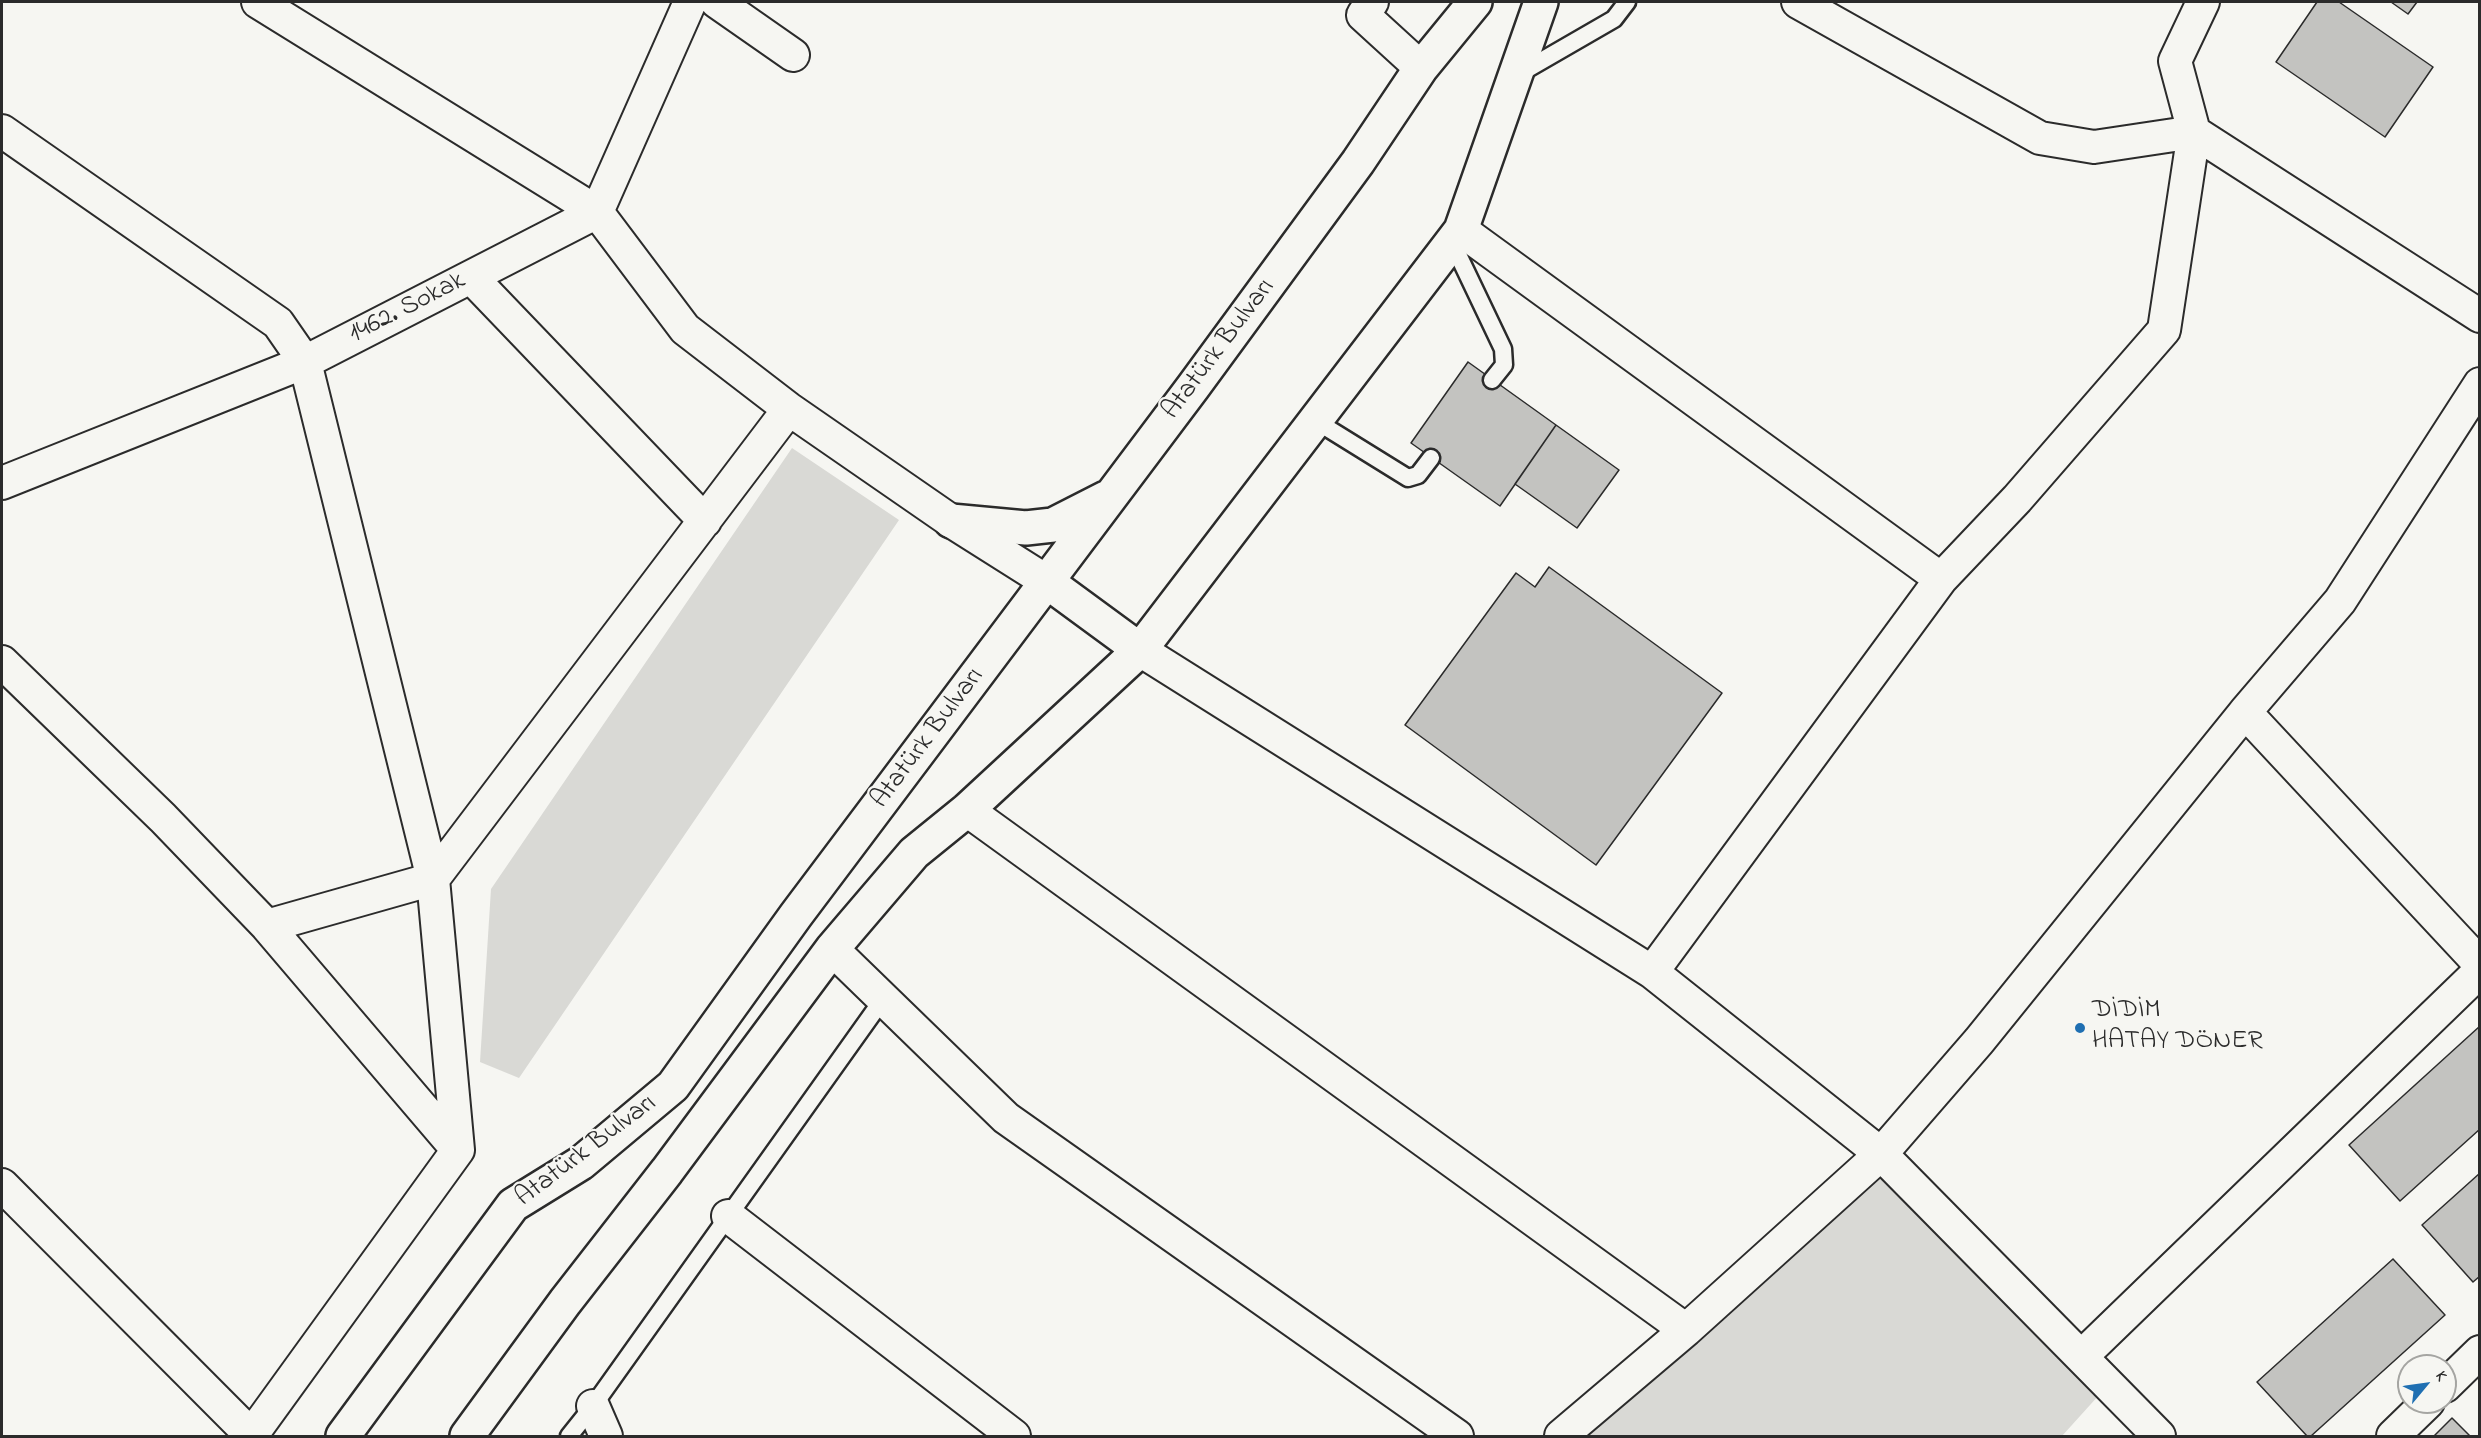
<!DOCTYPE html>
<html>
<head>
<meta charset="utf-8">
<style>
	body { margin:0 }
	#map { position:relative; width:2481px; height:1438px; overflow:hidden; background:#f6f6f2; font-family:"Indie Flower",sans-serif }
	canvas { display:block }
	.frame { position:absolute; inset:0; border:3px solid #2b2b2b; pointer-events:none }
	.north { position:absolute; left:2397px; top:1354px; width:60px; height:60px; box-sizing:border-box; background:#f6f6f2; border:2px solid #a5a5a2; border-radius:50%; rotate:61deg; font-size:16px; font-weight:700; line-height:24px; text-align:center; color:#2b2b2b }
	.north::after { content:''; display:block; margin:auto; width:21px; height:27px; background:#1f6fb2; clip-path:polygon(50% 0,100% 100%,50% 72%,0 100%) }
</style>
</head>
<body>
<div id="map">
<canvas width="2481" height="1438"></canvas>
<div class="frame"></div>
<div class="north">K</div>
</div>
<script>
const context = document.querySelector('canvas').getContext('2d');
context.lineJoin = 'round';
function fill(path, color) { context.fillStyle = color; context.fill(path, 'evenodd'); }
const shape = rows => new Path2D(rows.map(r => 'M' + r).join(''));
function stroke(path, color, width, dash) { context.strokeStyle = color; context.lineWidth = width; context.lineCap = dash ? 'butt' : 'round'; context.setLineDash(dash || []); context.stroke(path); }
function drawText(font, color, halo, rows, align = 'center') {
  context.font = font + ' "Indie Flower",sans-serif'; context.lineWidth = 4.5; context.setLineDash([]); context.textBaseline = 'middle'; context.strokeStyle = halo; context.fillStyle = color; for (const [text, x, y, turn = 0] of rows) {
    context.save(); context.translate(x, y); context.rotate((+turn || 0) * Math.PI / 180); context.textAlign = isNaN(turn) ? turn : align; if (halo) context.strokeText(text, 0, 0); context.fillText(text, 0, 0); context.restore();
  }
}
const green = shape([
	[792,448,899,520,519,1078,480,1062,491,889],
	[1881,1154,2109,1384,2062,1436,1589,1436]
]);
const building = shape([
	[2317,2,2339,2,2433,67,2385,137,2276,62,2317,2],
	[2391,2,2417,2,2408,14,2391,2],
	[1468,362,1556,425,1500,506,1411,443,1468,362],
	[1556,425,1619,470,1577,528,1515,484,1556,425],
	[1549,567,1722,693,1596,865,1405,725,1516,573,1535,587,1549,567],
	[2480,1026,2480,1129,2400,1201,2349,1145,2480,1026],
	[2480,1173,2480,1276,2473,1282,2422,1225,2480,1173],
	[2393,1259,2445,1315,2311,1436,2307,1436,2257,1382,2393,1259],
	[2452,1418,2470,1436,2434,1436,2452,1418]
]);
const lane = shape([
	[1517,75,1614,19,1627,2],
	[1452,242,1503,349,1504,365,1492,380],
	[1316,421,1408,478,1418,475,1431,458],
	[569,1436,593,1406,883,999]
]);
const street = shape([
	[258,2,597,212,685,329,789,409,951,521,1046,581],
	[717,2,793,55],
	[1372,2,1363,15,1421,68],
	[2203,2,2175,61,2194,132,2480,316],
	[2,131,278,323,305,362,433,879,458,1150,251,1436],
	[1461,230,1941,579],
	[471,277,705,521],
	[2,483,305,362,597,212,690,2],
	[1140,650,1652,972,1881,1154,2159,1436],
	[2,662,163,818,267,926,458,1150],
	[2245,712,2480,964],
	[967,810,1686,1330],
	[267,926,433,879,789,409],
	[832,949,1006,1118,1457,1436],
	[1652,972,1941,579,2017,499,2164,330,2194,132,2094,147,2040,138,1798,2],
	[2,1185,252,1436],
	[728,1216,1014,1436],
	[2082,1356,2480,971],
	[2445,1386,2480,1352],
	[593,1406,606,1436],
	[1561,1436,1686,1330,1881,1154,1979,1041,2245,712,2340,601,2480,384],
	[2393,1436,2428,1402]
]);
const secondary = shape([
	[951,521,1026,528,1053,525,1106,498],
	[1046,581,1140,650],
	[343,1436,513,1205,581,1163,673,1086,796,915,1193,387,1358,162,1421,68,1475,2],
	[467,1436,565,1302,667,1171,832,949,914,853,967,810,1140,650,1461,230,1541,2]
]);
const markers = [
	[2080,1028,6,"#1f6fb2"]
];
const streetNames = [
	["1462. Sokak",408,309,-27],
	["Atatürk Bulvarı",1220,350,-53],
	["Atatürk Bulvarı",929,739,-53],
	["Atatürk Bulvarı",587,1152,-37]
];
const poiNames = [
	["DİDİM",2092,1012],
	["HATAY DÖNER",2092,1043]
];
fill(green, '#d9d9d5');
fill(building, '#c3c3c0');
stroke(building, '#2b2b2b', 1.5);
stroke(lane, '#2b2b2b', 21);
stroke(street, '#2b2b2b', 36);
stroke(secondary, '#2b2b2b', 38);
stroke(lane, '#f6f6f2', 16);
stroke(street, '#f6f6f2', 32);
stroke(secondary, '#f6f6f2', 33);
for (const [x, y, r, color] of markers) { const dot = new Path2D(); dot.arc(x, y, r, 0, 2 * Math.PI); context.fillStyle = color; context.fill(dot); stroke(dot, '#f6f6f2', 2); }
drawText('27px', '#2b2b2b', '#f6f6f2', streetNames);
drawText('27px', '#2b2b2b', '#f6f6f2', poiNames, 'left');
</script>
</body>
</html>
